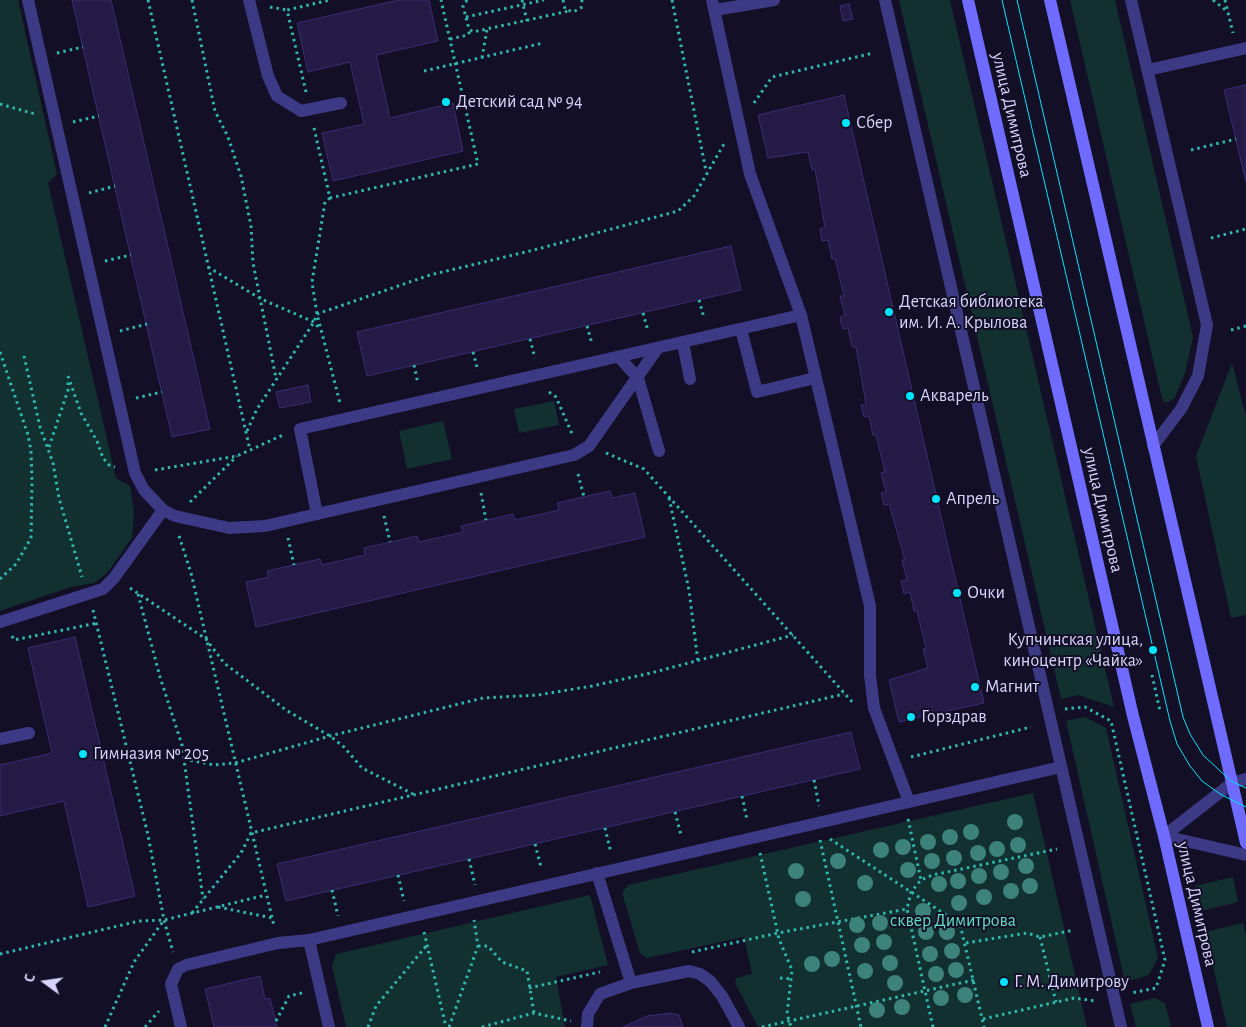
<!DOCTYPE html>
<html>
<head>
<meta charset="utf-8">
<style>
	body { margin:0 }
	#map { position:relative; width:1246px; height:1027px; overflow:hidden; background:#130f26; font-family:"Alegreya Sans",sans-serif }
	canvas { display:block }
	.north { position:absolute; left:20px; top:957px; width:50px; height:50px; -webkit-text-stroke:4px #130f26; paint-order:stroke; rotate:284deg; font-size:14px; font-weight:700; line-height:20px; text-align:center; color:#d9d4ff }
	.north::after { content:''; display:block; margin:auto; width:18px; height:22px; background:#d9d4ff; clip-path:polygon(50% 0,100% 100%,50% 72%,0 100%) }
</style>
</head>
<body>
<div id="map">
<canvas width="1246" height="1027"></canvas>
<div class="north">С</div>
</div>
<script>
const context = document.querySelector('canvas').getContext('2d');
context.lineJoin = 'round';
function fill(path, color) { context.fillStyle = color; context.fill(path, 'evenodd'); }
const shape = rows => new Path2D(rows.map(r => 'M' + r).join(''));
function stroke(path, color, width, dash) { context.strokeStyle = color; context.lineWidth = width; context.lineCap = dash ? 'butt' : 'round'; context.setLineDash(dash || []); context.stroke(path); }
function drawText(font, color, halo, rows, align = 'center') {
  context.font = font + ' "Alegreya Sans",sans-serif'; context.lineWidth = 4; context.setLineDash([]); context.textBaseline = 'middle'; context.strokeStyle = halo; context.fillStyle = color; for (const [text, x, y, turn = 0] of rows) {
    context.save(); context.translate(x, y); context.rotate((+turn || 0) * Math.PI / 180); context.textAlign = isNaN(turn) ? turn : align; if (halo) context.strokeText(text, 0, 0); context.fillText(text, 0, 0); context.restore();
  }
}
const green = shape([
	[0,0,18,0,57,174,48,183,116,478,130,486,134,513,132,538,107,573,94,583,71,587,0,611],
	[899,0,950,0,1114,707,1078,695,1061,699],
	[1070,0,1115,0,1193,337,1185,373,1175,397,1169,402,1164,402,1161,394],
	[1232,363,1246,416,1246,615,1231,618,1196,456],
	[554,401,559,425,519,433,514,409],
	[443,421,452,459,407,469,399,431],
	[1085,717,1106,728,1158,958,1149,975,1125,982,1066,721],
	[1033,793,1087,1027,758,1027,735,983,736,978,752,974,744,937,647,958,640,953,622,893,628,885],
	[1233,877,1238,902,1201,911,1195,886],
	[590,895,608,965,556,977,565,1027,346,1027,332,966,336,954],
	[1243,923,1246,936,1246,1027,1227,1027,1205,932],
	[1155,998,1165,1003,1171,1027,1136,1027,1130,1004]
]);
const building = shape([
	[72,0,111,0,210,429,172,437,72,0],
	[399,0,429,0,438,41,376,55,390,118,453,103,463,151,333,181,322,133,364,124,350,62,308,72,297,23,399,0],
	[849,4,853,19,843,21,840,6,849,4],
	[1246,85,1246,182,1224,90,1246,85],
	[844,95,984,703,899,722,889,680,928,668,923,649,926,649,917,611,914,611,910,592,904,594,901,581,907,580,902,560,905,560,889,504,884,505,881,493,886,492,881,473,885,472,876,435,873,435,869,416,864,417,861,405,866,404,856,347,852,347,848,328,843,329,841,323,840,317,845,315,840,296,844,296,835,258,832,259,828,240,822,241,820,229,825,227,815,169,812,170,808,152,768,158,758,115,844,95],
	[731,246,741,290,367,376,357,332,731,246],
	[308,385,311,402,280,408,276,392,308,385],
	[610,491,612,498,635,493,645,537,256,627,246,582,269,577,267,571,320,559,322,565,365,555,364,548,417,536,419,542,463,532,461,526,513,514,515,520,559,510,557,503,610,491],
	[75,637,135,896,88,907,64,801,0,816,0,765,52,753,28,648,75,637],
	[851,732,860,769,286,901,277,864,851,732],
	[260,976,265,999,270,998,277,1027,214,1027,205,989,260,976],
	[671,1013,679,1015,683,1027,623,1027,647,1016,671,1013]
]);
const path = shape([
	[148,0,250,450],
	[192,0,215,111,228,137,241,176,251,226,253,263,276,378],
	[467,0,463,6,469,29,473,32,569,11],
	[522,0,527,21],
	[563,0,565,9,573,12,581,8,582,0],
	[672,0,706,171],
	[1213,0,1228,12],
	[1225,0,1233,33],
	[270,7,287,10],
	[466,17,544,0],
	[450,39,468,35,470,31],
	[57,53,83,47],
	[482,58,487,29],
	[424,71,543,43],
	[306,92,287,10,330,0],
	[754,103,772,77,873,53],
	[0,104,35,114],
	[73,122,99,116],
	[314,128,330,198,478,164,441,0],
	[1191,150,1236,139],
	[89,193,115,186],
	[330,198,325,202,312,282,317,314,340,403],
	[1211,238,1246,229],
	[105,261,131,255],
	[208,267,261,299,314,322,320,329],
	[699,300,704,318],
	[643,313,648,331],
	[587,326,592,344],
	[1231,330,1246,326],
	[120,331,147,324],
	[530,339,535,358],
	[0,352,28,435,31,451,32,481,31,538,16,564,0,579],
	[473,352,478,371],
	[24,356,40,427,53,463,59,498,82,577],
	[414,365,418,384],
	[68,376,81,413,97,441,103,458,109,465,115,467],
	[549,392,556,397,573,436],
	[136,398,162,392],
	[247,431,257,409,314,322,317,314,430,275,534,250,678,211,694,196,724,144],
	[49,447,68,390,68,379],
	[606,453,644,469,854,704],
	[155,470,237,456,283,435],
	[578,474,584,497],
	[481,493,486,520],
	[669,498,689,590,698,662],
	[190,502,237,456],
	[384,516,390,542],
	[179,536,191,573,274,926],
	[288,538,294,565],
	[130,588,206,639,224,663,286,710,330,736,344,747,362,768,413,794],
	[138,594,160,677,182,745,203,899],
	[93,610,148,835,164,920,173,952],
	[12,636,14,640,97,623],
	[1152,675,1160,711],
	[1065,709,1085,707,1111,721,1165,960,1156,988,1131,993],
	[911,757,1031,727],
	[184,759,214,765,235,763,330,736,483,698,538,695,592,686,651,673,793,635],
	[814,780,819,806],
	[742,796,747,820],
	[675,812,681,835],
	[908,819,921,880],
	[605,828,611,853],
	[830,839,960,924,984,1027],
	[820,840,861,1027],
	[535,844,541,867],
	[760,853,779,939,792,970,787,1014,791,1027],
	[469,859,475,885],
	[398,875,404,901],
	[332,890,338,916],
	[218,907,272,918],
	[192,913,241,853,251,833,844,694],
	[424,932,446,1027],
	[1040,937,1056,1002],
	[966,943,1027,933,1040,937,1074,930],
	[478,946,488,946,502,962,527,971,534,1013],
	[692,952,778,933,907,909],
	[0,954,139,921,164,920,266,895],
	[780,978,792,979],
	[529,988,600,972],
	[983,1019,1074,998,1096,1001],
	[276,1021,289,996,302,993],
	[105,1027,134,962,164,920],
	[145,1027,159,1011],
	[368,1027,376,1006,427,945],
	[449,1027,478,946,474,920],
	[482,1027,534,1013,571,1021],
	[762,1027,974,980],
	[933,1027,907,909,911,892,921,880,933,875,1057,849]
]);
const lane = shape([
	[28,0,135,473,144,490,163,510,175,516,229,528,265,526,574,455,589,446,657,349],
	[249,0,268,76,277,96,301,111,341,103],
	[712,0,750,174,801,315,870,606,870,675,874,708,909,802],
	[715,10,774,0],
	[1148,70,1246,48],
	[741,329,757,392,815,378],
	[683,343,690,379],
	[619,357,638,378,659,451],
	[317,514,300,429,801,315],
	[0,622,103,589,114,578,163,510],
	[0,739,29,733],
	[597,873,631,983],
	[309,940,329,1027],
	[181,1027,171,984,178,969,186,965,278,943,309,940,1061,767],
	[587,1027,588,1014,600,994,631,983,689,971,700,974,710,981,722,996,739,1027]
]);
const street = shape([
	[885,0,1121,1027],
	[1131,0,1207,325,1198,376,1181,409,1153,446],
	[1164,836,1232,783,1246,779],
	[1164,836,1246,855]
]);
const secondary = shape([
	[968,0,1133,716,1164,836,1208,1027],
	[1050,0,1246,843]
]);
const tram = shape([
	[1002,0,1170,721,1177,744,1190,766,1202,781,1220,794,1246,807],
	[1017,0,1183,717,1190,734,1203,755,1231,781,1246,788]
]);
const trees = [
	[1015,822],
	[971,832],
	[950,837],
	[928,842],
	[1018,845],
	[903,847],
	[997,849],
	[881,850],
	[978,853],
	[954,858],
	[838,861],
	[932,861],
	[1026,866],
	[908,870],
	[796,871],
	[1001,872],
	[979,876],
	[958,881],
	[865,883],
	[939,884],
	[1030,886],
	[1011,891],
	[984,897],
	[803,899],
	[959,903],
	[923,911],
	[880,923],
	[857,925],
	[926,932],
	[947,932],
	[884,942],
	[862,945],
	[952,951],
	[930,954],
	[832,959],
	[890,963],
	[812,964],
	[956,970],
	[865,971],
	[936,974],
	[895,983],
	[965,995],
	[941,998],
	[902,1007],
	[877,1010]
];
const markers = [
	[446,102,5,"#00e5ff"],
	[846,123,5,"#00e5ff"],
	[889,312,5,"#00e5ff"],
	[910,396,5,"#00e5ff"],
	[936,499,5,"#00e5ff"],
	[957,593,5,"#00e5ff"],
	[1153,650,5,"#00e5ff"],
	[975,687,5,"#00e5ff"],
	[911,717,5,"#00e5ff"],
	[83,754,5,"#00e5ff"],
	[1004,982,5,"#00e5ff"]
];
const poiNames = [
	["Детский сад № 94",456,102],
	["Сбер",856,123],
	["Детская библиотека",899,302],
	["им. И. А. Крылова",899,323],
	["Акварель",920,396],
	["Апрель",946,499],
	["Очки",967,593],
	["Купчинская улица,",1143,640,"right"],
	["киноцентр «Чайка»",1143,661,"right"],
	["Магнит",985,687],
	["Горздрав",921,717],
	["Гимназия № 205",93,754],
	["Г. М. Димитрову",1014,982]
];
const streetNames = [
	["улица Димитрова",1012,115,77],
	["улица Димитрова",1103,510,77],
	["улица Димитрова",1197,904,77]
];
const parkNames = [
	["сквер Димитрова",953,921]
];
fill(green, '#12302f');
fill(building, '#241b47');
stroke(building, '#3b2d73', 1);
stroke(path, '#2fb8b0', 3, [2.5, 4]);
stroke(lane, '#3d3a85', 12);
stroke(street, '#3d3a85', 12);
stroke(secondary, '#6f6bff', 12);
stroke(tram, '#00e5ff', 1);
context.fillStyle = '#3d827b';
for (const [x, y] of trees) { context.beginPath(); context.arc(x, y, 8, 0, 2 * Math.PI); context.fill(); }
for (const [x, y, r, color] of markers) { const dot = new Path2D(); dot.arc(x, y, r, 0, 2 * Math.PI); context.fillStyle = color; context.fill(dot); stroke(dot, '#130f26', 2); }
drawText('18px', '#d9d4ff', '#130f26', poiNames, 'left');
drawText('18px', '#d9d4ff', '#130f26', streetNames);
drawText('18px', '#5fe0c0', '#130f26', parkNames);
</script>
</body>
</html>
